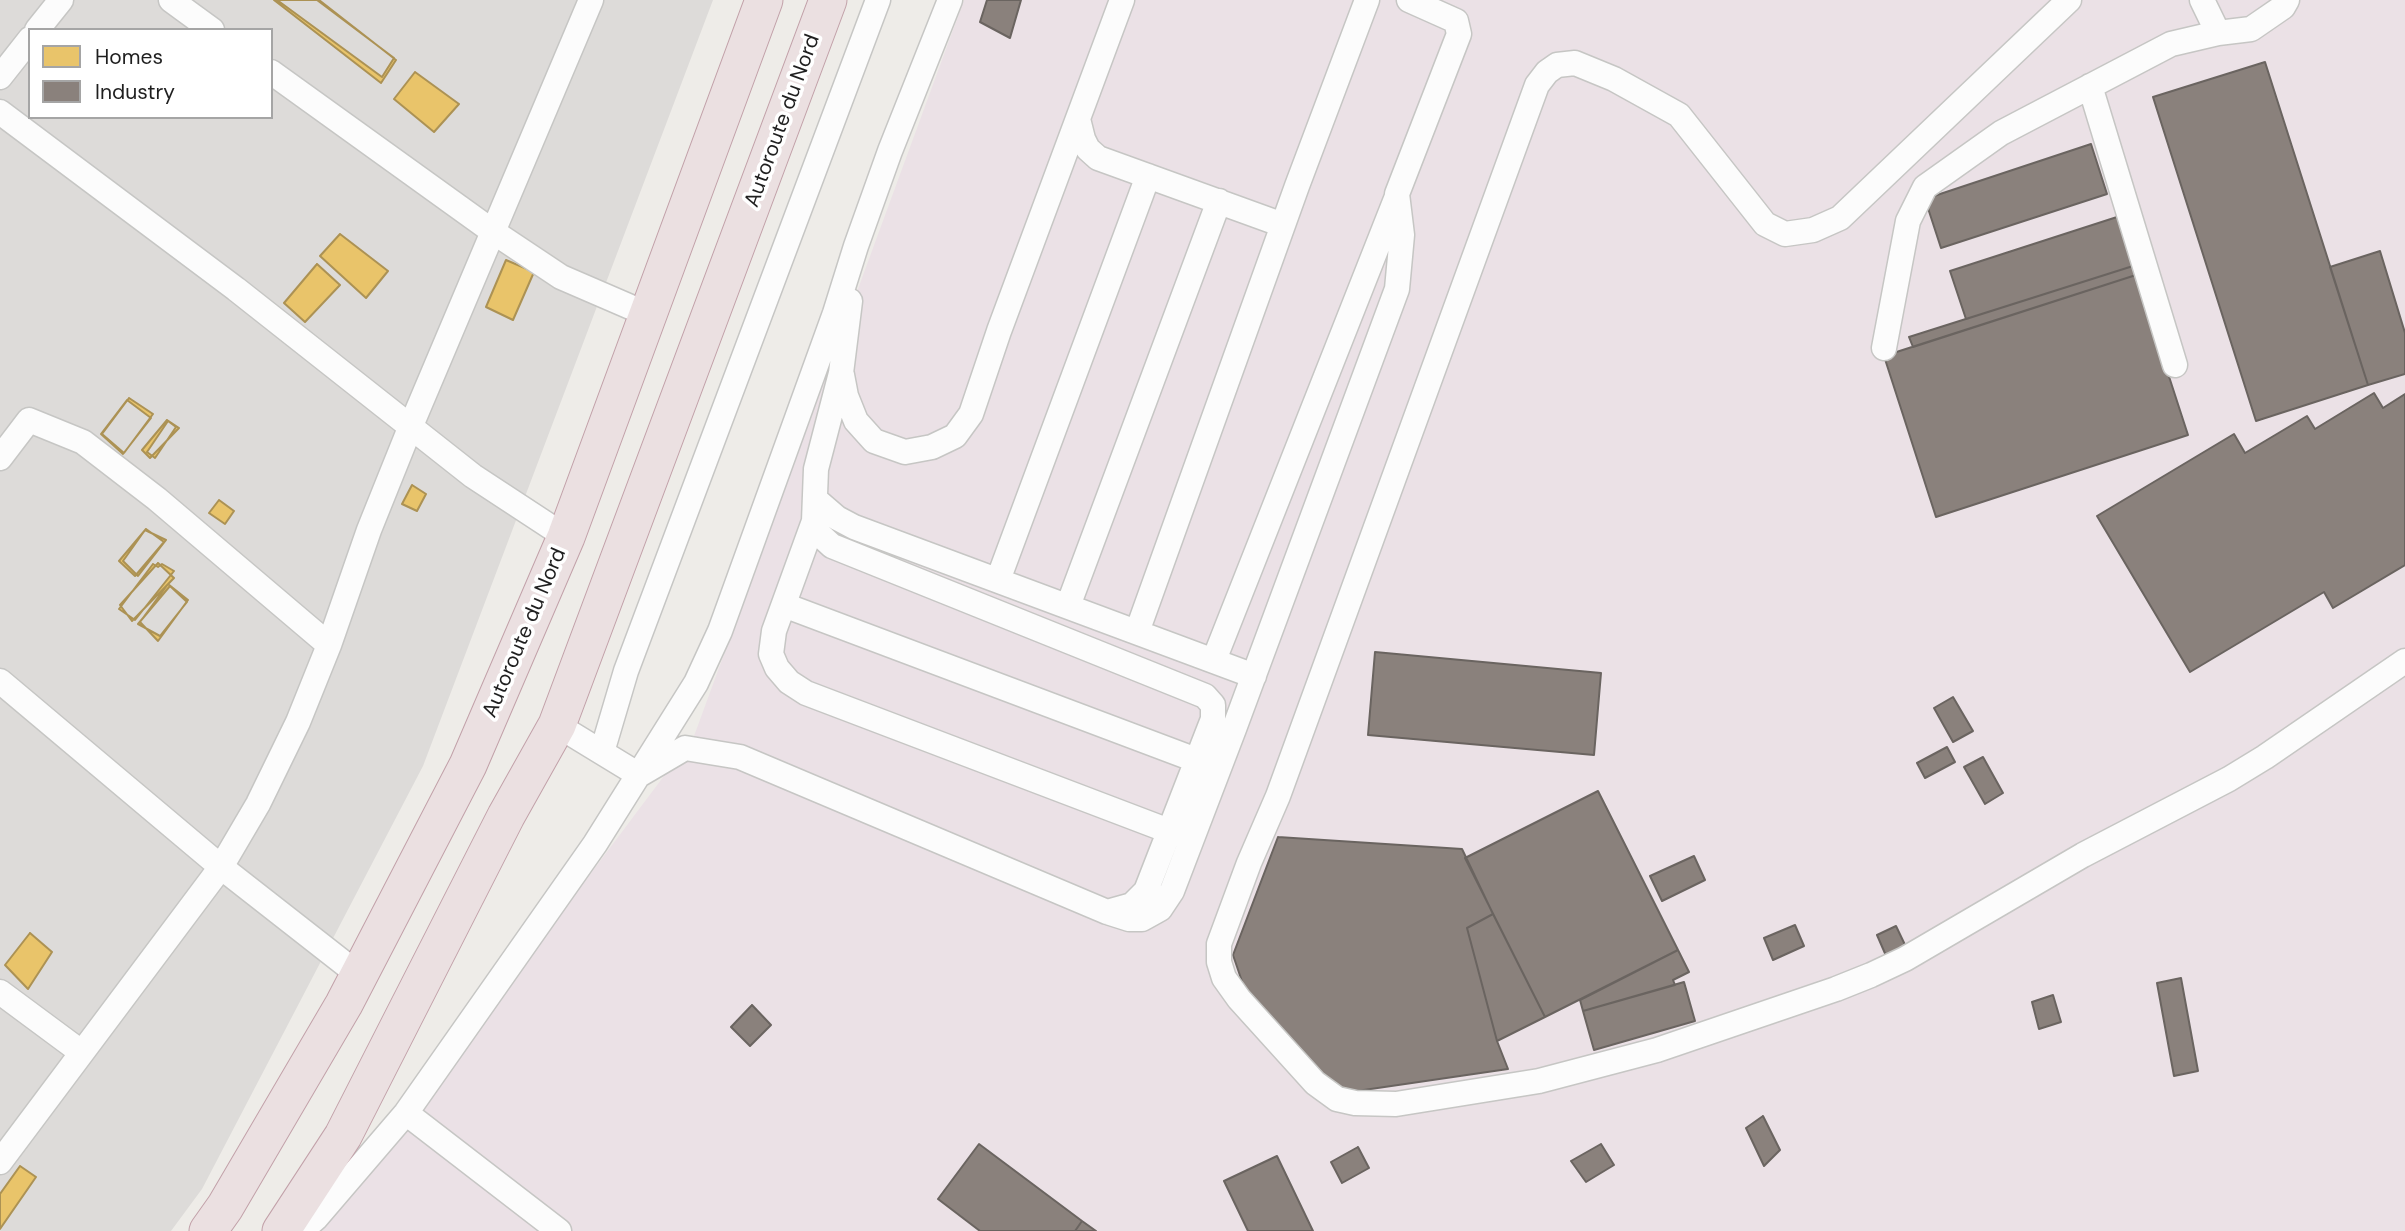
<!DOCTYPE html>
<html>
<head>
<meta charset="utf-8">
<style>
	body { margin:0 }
	#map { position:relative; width:2405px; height:1231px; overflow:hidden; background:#eeece8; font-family:"DM Sans",sans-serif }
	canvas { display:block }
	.legend { position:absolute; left:28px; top:28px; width:245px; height:91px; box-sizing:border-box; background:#fff; border:2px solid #a5a5a5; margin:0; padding:9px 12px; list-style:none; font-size:21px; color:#1f1f1f }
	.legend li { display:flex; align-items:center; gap:14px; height:35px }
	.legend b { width:35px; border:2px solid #a5a5a5 }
</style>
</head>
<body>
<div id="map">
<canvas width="2405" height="1231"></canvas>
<ul class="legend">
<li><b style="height:19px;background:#e9c46a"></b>Homes</li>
<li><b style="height:19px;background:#8a817c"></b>Industry</li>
</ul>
</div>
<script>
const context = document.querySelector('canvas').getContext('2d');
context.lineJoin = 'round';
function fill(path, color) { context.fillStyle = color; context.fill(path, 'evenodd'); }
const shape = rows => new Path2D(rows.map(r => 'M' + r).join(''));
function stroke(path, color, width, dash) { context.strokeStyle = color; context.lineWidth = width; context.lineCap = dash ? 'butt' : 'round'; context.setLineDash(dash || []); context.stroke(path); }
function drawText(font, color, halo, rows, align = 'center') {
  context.font = font + ' "DM Sans",sans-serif'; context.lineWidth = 7; context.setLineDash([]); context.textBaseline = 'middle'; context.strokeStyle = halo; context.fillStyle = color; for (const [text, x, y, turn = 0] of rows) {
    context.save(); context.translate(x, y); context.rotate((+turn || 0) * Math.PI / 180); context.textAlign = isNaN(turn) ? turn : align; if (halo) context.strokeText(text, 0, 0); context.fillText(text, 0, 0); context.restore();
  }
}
const residential = shape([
	[0,0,713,0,423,766,202,1189,171,1231,0,1231],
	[30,30,271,30,271,117,30,117]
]);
const industrial = shape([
	[964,0,2405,0,2405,1231,322,1231,694,736]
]);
const homes = shape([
	[274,0,319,0,396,60,381,83,274,0],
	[277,0,317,0,394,58,382,77,277,0],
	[415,72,459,104,434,132,394,99,415,72],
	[340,234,388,271,366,298,320,256,340,234],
	[506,260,534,272,513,320,486,307,506,260],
	[317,264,340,285,305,322,284,303,317,264],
	[129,398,153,414,124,453,102,434,129,398],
	[127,400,151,418,123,454,101,434,127,400],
	[167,420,179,428,150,458,142,450,167,420],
	[168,421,176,427,155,458,147,452,168,421],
	[412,485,426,494,417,511,402,504,412,485],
	[219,500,234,511,225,524,209,513,219,500],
	[146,529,164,542,135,576,119,561,146,529],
	[145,530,166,540,138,576,123,561,145,530],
	[158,563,174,578,132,621,120,605,158,563],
	[153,564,158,567,162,564,174,571,135,620,119,609,153,564],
	[168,584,188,600,158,641,140,622,168,584],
	[170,586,187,602,160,636,138,624,170,586],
	[30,933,52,952,28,989,5,965,30,933],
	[20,1166,36,1177,0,1229,0,1194,20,1166]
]);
const industry = shape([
	[987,0,1021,0,1010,38,980,22,987,0],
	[2265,62,2368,385,2256,421,2153,97,2265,62],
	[2091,144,2107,194,1941,248,1925,199,2091,144],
	[2117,217,2133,266,1966,319,1950,271,2117,217],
	[2380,251,2405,333,2405,374,2368,385,2330,267,2380,251],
	[2133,266,2136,275,1913,347,1909,337,2133,266],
	[2136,275,2188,435,1936,517,1884,356,2136,275],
	[2374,393,2383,408,2405,394,2405,565,2333,608,2324,592,2190,672,2097,516,2234,434,2245,453,2307,416,2315,429,2374,393],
	[1375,652,1601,673,1594,755,1368,735,1375,652],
	[1953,697,1973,731,1953,742,1934,708,1953,697],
	[1947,747,1955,762,1925,778,1917,763,1947,747],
	[1983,757,2003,793,1985,804,1964,767,1983,757],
	[1598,791,1678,950,1545,1017,1465,858,1598,791],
	[1278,837,1462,849,1493,914,1467,928,1497,1041,1508,1069,1357,1091,1339,1091,1249,1002,1233,955,1278,837],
	[1694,856,1705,880,1662,901,1650,876,1694,856],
	[1493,914,1545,1017,1497,1041,1467,928,1493,914],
	[1795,925,1804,946,1773,960,1764,938,1795,925],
	[1896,926,1907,949,1887,958,1877,935,1896,926],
	[1678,950,1689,972,1673,980,1675,985,1583,1011,1580,1000,1678,950],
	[2181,978,2198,1071,2174,1076,2157,983,2181,978],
	[1684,982,1695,1021,1594,1050,1583,1011,1684,982],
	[2053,995,2061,1022,2039,1029,2032,1002,2053,995],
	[752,1005,771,1025,750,1046,731,1027,752,1005],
	[1763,1116,1780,1150,1764,1166,1746,1128,1763,1116],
	[979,1144,1082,1221,1075,1231,980,1231,938,1199,979,1144],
	[1601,1144,1614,1165,1586,1182,1571,1161,1601,1144],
	[1358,1147,1369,1168,1342,1183,1331,1162,1358,1147],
	[1277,1156,1313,1231,1248,1231,1224,1181,1277,1156],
	[1082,1221,1096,1231,1075,1231,1082,1221]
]);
const minor = shape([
	[171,0,212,30],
	[2069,0,1840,218,1813,230,1785,234,1765,224,1679,115,1614,79,1575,63,1557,65,1547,72,1537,85,1278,796,1249,863,1219,944,1219,962,1224,978,1239,999,1315,1083,1337,1099,1355,1103,1396,1104,1539,1081,1657,1050,1836,989,1871,975,1905,959,2083,855,2229,779,2265,757,2405,661],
	[2202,0,2218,33],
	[37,30,61,0],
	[271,72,492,231,561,277,649,315],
	[0,77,30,39],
	[2090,86,2175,365],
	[0,112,236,289,473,476,566,537],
	[1078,119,1083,139,1088,149,1098,158,1283,225],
	[850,301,841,373,816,469,814,521,819,534,832,546,1205,696,1213,705,1213,719,1146,891,1132,905,1107,912],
	[1884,348,1908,221,1925,187,2001,133,2171,44,2218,33,2251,29,2283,7,2287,0],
	[842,375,846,396,856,421,874,441,905,452,932,447,955,436,971,414,999,331,1122,0],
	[0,458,29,420,83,442,157,499,329,645],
	[815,499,837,518,854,527,1254,676],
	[814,521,774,631,771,654,777,668,789,682,806,693,1169,831],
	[998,580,1148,176],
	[784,605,1196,760],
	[1068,606,1219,201],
	[1137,632,1297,186,1367,0],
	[1214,660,1396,199],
	[0,681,221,867,359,975],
	[557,725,639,775,685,748,740,757,1107,912,1129,919,1142,919,1160,909,1172,891,1234,729,1397,289,1402,235,1397,194,1459,34,1456,21,1409,0],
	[602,752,626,671,878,0],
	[0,992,81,1052],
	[406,1113,559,1231],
	[0,1162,221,867,258,804,298,722,329,645,369,530,410,428,591,0],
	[301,1231,316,1218,406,1113,595,844,696,683,720,631,835,313,856,246,890,151,950,0]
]);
const highway = shape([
	[208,1231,225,1207,344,1004,468,765,566,537,764,0],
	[281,1231,343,1136,506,816,557,725,828,0]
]);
const streetNames = [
	["Autoroute du Nord",783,121,-70],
	["Autoroute du Nord",525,633,-67]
];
fill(residential, '#dddbd9');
fill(industrial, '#ebe1e6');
fill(homes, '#e9c46a');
stroke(homes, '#ac9254', 2);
fill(industry, '#8a817c');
stroke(industry, '#6a6460', 2);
stroke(minor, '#c6c6c4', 27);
stroke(highway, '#c2a1a9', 39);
stroke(minor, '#fcfcfc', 24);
stroke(highway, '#ebe0e1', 37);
drawText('21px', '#1f1f1f', '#fff', streetNames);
</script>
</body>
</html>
